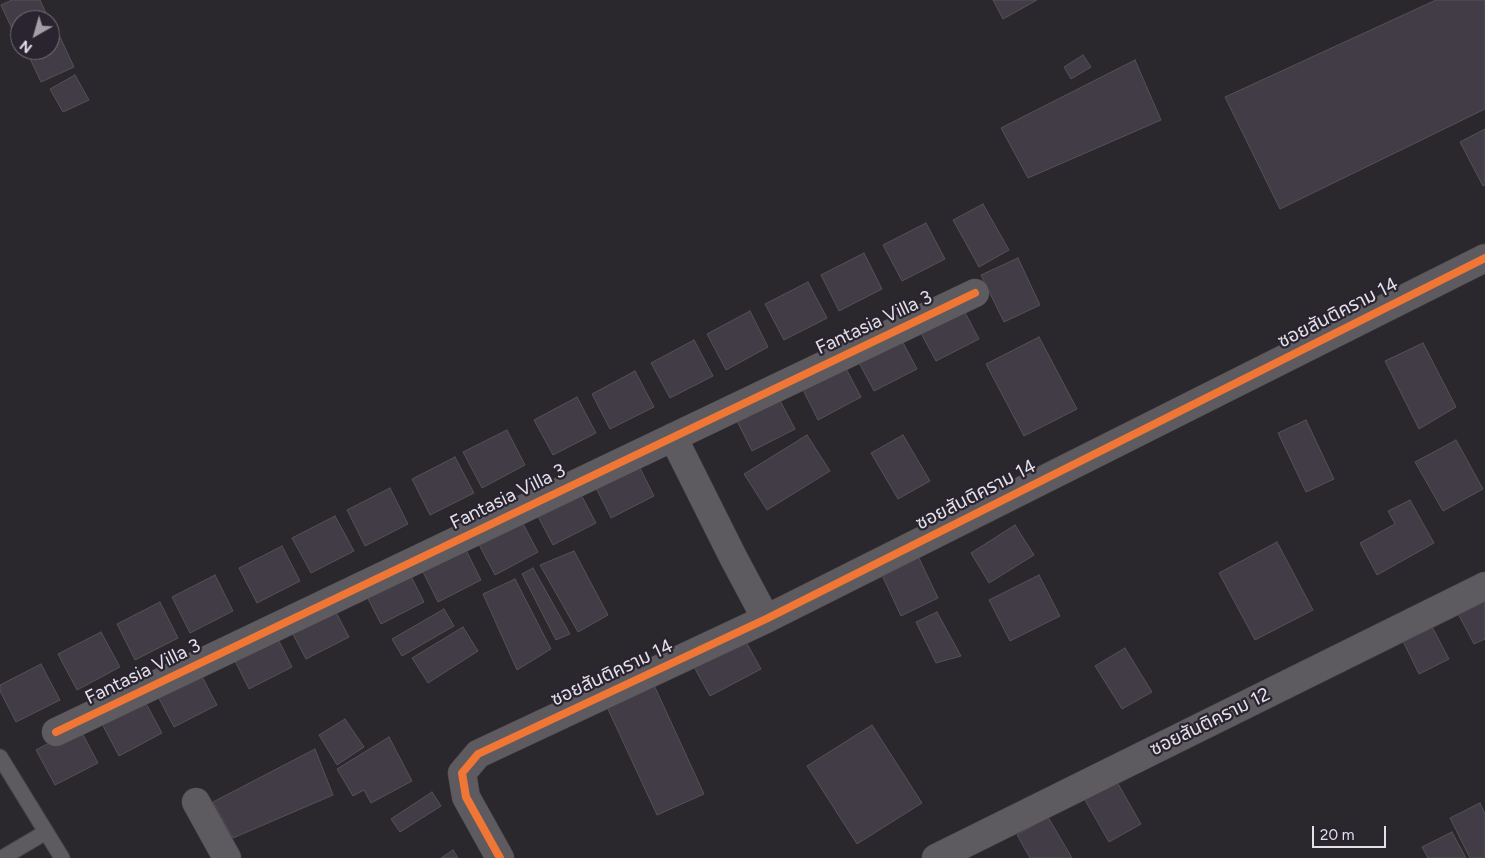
<!DOCTYPE html>
<html>
<head>
<meta charset="utf-8">
<style>
	body { margin:0 }
	#map { position:relative; width:1485px; height:858px; overflow:hidden; background:#2a272d; font-family:Figtree,sans-serif }
	canvas { display:block }
	.north { position:absolute; left:10px; top:10px; width:50px; height:50px; box-sizing:border-box; background:#292430; border:1px solid #736f7a; border-radius:50%; rotate:218deg; font-size:14px; font-weight:700; line-height:20px; text-align:center; color:#e3e0e8 }
	.north::after { content:''; display:block; margin:auto; width:18px; height:22px; background:#a29fa7; clip-path:polygon(50% 0,100% 100%,50% 72%,0 100%) }
	.scale { position:absolute; left:1312px; top:826px; width:74px; height:22px; box-sizing:border-box; border:2px solid #e3e0e8; border-top:0; padding-left:6px; font-size:15px; line-height:18px; white-space:nowrap; color:#e3e0e8; -webkit-text-stroke:4px #292430; paint-order:stroke }
</style>
</head>
<body>
<div id="map">
<canvas width="1485" height="858"></canvas>
<div class="north">N</div>
<div class="scale">20 m</div>
</div>
<script>
const context = document.querySelector('canvas').getContext('2d');
context.lineJoin = 'round';
function fill(path, color) { context.fillStyle = color; context.fill(path, 'evenodd'); }
const shape = rows => new Path2D(rows.map(r => 'M' + r).join(''));
function stroke(path, color, width, dash) { context.strokeStyle = color; context.lineWidth = width; context.lineCap = dash ? 'butt' : 'round'; context.setLineDash(dash || []); context.stroke(path); }
function drawText(font, color, halo, rows, align = 'center') {
  context.font = font + ' Figtree,"Noto Sans Thai",sans-serif'; context.lineWidth = 4.5; context.setLineDash([]); context.textBaseline = 'middle'; context.strokeStyle = halo; context.fillStyle = color; for (const [text, x, y, turn = 0] of rows) {
    context.save(); context.translate(x, y); context.rotate((+turn || 0) * Math.PI / 180); context.textAlign = isNaN(turn) ? turn : align; if (halo) context.strokeText(text, 0, 0); context.fillText(text, 0, 0); context.restore();
  }
}
const building = shape([
	[12,0,40,0,49,20,20,20,19,44,1,5,12,0],
	[993,0,1037,0,1003,19,993,0],
	[1436,0,1485,0,1485,109,1280,209,1225,97,1436,0],
	[60,37,74,67,41,82,27,52,31,50,50,50,50,42,60,37],
	[1083,55,1091,67,1071,79,1064,67,1083,55],
	[1135,60,1161,120,1028,178,1001,128,1135,60],
	[75,75,89,100,63,112,50,89,75,75],
	[1485,129,1485,185,1483,186,1460,142,1485,129],
	[983,204,1009,250,979,267,953,220,983,204],
	[926,223,945,259,902,281,883,245,926,223],
	[864,253,882,289,839,311,821,275,864,253],
	[1018,258,1040,305,1004,322,981,275,1018,258],
	[808,282,827,318,784,340,765,304,808,282],
	[960,303,979,339,936,361,917,326,960,303],
	[750,311,768,347,726,370,707,334,750,311],
	[898,333,917,369,874,391,855,355,898,333],
	[1039,337,1077,409,1024,436,986,364,1039,337],
	[694,340,713,376,670,398,651,363,694,340],
	[1423,343,1456,407,1419,429,1385,361,1423,343],
	[842,361,861,397,818,420,800,384,842,361],
	[635,371,654,407,610,429,592,394,635,371],
	[776,393,795,429,752,451,734,415,776,393],
	[577,397,596,433,553,455,534,420,577,397],
	[1306,420,1334,479,1306,492,1278,433,1306,420],
	[507,430,525,465,482,488,463,452,507,430],
	[807,435,830,471,767,510,744,474,807,435],
	[903,435,930,481,898,499,871,453,903,435],
	[1456,440,1483,489,1443,511,1415,462,1456,440],
	[455,457,474,493,430,515,412,479,455,457],
	[636,460,654,496,611,518,593,482,636,460],
	[577,487,596,523,553,545,534,509,577,487],
	[390,488,408,524,365,546,347,510,390,488],
	[1410,500,1434,543,1377,575,1360,543,1395,524,1388,511,1410,500],
	[335,516,354,551,311,573,292,538,335,516],
	[519,516,538,552,495,575,476,539,519,516],
	[1015,525,1034,555,989,583,971,553,1015,525],
	[1277,542,1313,610,1255,640,1219,573,1277,542],
	[463,544,481,580,438,602,420,566,463,544],
	[282,546,300,581,257,603,239,568,282,546],
	[574,551,608,615,578,632,540,565,574,551],
	[918,556,938,598,901,616,881,573,918,556],
	[406,566,424,602,381,624,363,589,406,566],
	[533,568,570,634,556,640,522,574,533,568],
	[215,575,233,611,190,633,172,597,215,575],
	[1039,575,1060,616,1010,641,989,600,1039,575],
	[515,579,551,649,517,670,483,594,515,579],
	[1485,594,1485,639,1474,644,1454,606,1485,594],
	[330,601,349,637,306,659,287,623,330,601],
	[160,602,178,638,135,660,117,624,160,602],
	[444,609,454,626,402,656,392,639,444,609],
	[937,612,961,656,936,663,916,622,937,612],
	[1429,621,1449,659,1419,674,1400,635,1429,621],
	[463,627,478,651,428,683,412,658,463,627],
	[274,631,292,667,249,689,231,653,274,631],
	[101,632,120,667,77,690,58,654,101,632],
	[745,640,761,669,710,696,694,667,745,640],
	[1125,648,1152,692,1122,709,1095,666,1125,648],
	[41,664,60,700,16,722,0,691,0,685,41,664],
	[198,669,217,705,174,727,155,691,198,669],
	[654,685,704,794,657,815,607,707,654,685],
	[143,698,162,733,119,756,100,720,143,698],
	[345,719,364,747,337,765,319,735,345,719],
	[872,725,922,803,857,844,807,766,872,725],
	[79,727,98,763,55,785,36,750,79,727],
	[389,737,412,781,371,803,364,790,353,796,337,769,389,737],
	[315,749,333,795,233,838,213,802,315,749],
	[1117,782,1141,824,1109,842,1085,800,1117,782],
	[432,792,441,806,400,832,391,819,432,792],
	[1480,803,1485,814,1485,858,1470,858,1450,818,1480,803],
	[1048,817,1072,858,1030,858,1017,835,1048,817],
	[1452,832,1466,858,1428,858,1422,847,1452,832],
	[453,850,458,858,441,858,453,850]
]);
const lane = shape([
	[0,757,62,858],
	[2,858,46,832]
]);
const street = shape([
	[673,437,733,557,766,619],
	[56,732,975,293],
	[196,802,227,858],
	[500,858,466,797,462,773,478,754,766,619,1485,258],
	[936,858,1485,586]
]);
const cycleway = shape([
	[56,732,975,293],
	[500,858,466,797,462,773,478,754,766,619,1485,258]
]);
const streetNames = [
	["ซอยสันติคราม 14",1338,313,-27],
	["Fantasia Villa 3",874,323,-25],
	["ซอยสันติคราม 14",976,495,-27],
	["Fantasia Villa 3",508,497,-26],
	["Fantasia Villa 3",143,672,-26],
	["ซอยสันติคราม 14",612,673,-25],
	["ซอยสันติคราม 12",1210,722,-26]
];
fill(building, '#423c47');
stroke(building, '#555257', 1);
stroke(lane, '#454247', 17);
stroke(street, '#454247', 29);
stroke(lane, '#5d5b5f', 15);
stroke(street, '#5d5b5f', 28);
stroke(cycleway, '#f07635', 8);
drawText('19px', '#e3e0e8', '#292430', streetNames);
</script>
</body>
</html>
